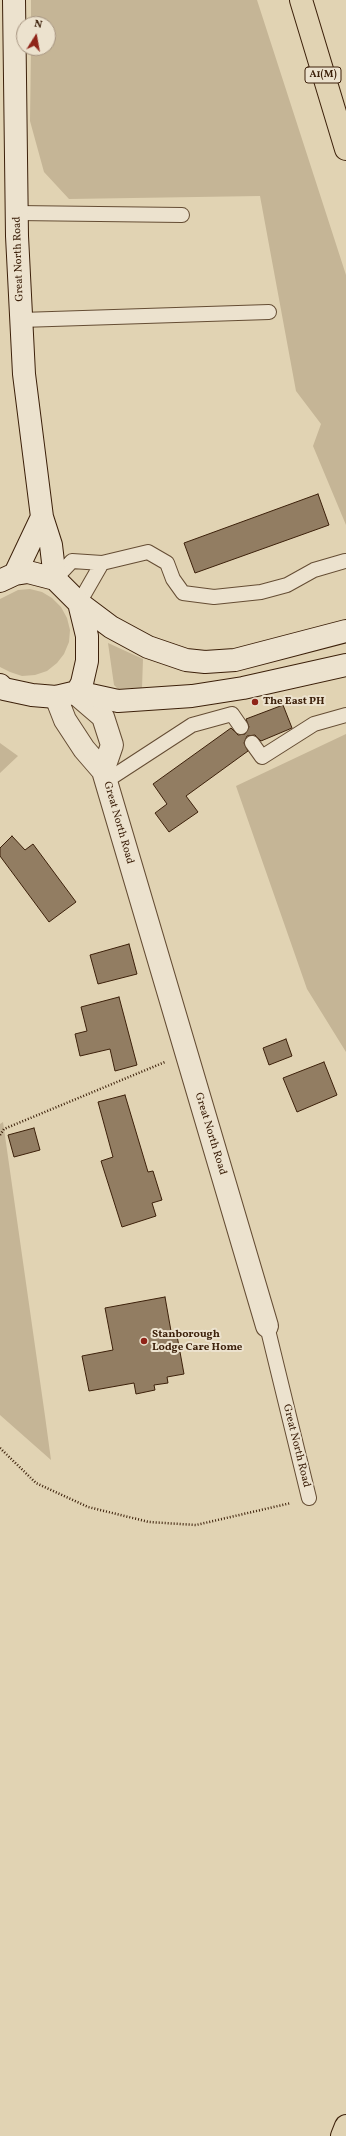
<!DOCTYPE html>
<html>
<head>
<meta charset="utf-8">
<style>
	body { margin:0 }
	#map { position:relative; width:346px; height:2136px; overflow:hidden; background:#e1d3b3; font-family:Vollkorn,serif }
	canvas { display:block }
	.north { position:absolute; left:16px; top:16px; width:40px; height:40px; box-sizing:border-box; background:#ece2ce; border:1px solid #a69480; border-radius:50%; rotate:11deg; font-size:11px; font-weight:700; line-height:16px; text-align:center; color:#3c200a }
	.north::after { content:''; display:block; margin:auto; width:14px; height:18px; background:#8f2418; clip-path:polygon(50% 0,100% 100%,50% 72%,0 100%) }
</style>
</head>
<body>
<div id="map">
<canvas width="346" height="2136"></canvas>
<div class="north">N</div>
</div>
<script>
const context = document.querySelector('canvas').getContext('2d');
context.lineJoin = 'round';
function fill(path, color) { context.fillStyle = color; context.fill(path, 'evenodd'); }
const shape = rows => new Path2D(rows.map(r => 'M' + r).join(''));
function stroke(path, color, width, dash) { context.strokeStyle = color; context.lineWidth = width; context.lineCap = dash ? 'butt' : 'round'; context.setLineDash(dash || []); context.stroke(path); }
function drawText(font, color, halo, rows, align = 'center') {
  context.font = font + ' Vollkorn,serif'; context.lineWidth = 4; context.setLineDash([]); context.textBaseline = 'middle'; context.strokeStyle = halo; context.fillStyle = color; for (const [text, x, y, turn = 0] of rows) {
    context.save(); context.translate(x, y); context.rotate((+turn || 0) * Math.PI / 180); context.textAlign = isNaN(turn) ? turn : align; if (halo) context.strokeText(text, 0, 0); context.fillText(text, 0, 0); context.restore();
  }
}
const green = shape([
	[31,0,257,0,346,275,346,525,313,446,321,424,296,391,260,196,69,199,44,172,30,121,31,48,48,48,48,24,31,24],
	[30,589,42,592,52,598,61,607,67,618,70,630,69,642,64,654,57,663,47,671,35,675,22,676,10,672,0,667,0,599,18,590],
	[108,643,143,659,142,688,118,689,114,685],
	[346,734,346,1052,307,989,236,786],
	[0,743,18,756,0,773],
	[3,1122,45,1416,51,1460,0,1415,0,1124]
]);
const building = shape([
	[318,494,329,525,195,573,184,543,318,494],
	[283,705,292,728,261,741,255,735,247,736,244,743,248,751,186,796,198,812,169,832,155,813,167,804,153,784,231,728,238,735,245,734,249,727,246,719,283,705],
	[12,836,25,850,33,844,76,902,49,922,0,856,0,848,12,836],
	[129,944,137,974,98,984,90,955,129,944],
	[119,997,137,1065,115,1071,110,1049,80,1056,75,1034,87,1031,81,1007,119,997],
	[286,1039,292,1056,269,1065,263,1048,286,1039],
	[324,1062,337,1095,297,1112,283,1078,324,1062],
	[125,1095,148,1172,153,1171,162,1200,152,1203,156,1216,122,1227,101,1161,113,1157,98,1102,125,1095],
	[34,1128,40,1150,14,1157,8,1135,34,1128],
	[165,1297,171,1331,176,1330,184,1374,167,1377,168,1383,154,1385,155,1390,136,1394,134,1383,89,1391,82,1356,113,1350,105,1308,165,1297]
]);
const path = shape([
	[0,1135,4,1129,165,1062],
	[0,1448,36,1483,88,1507,149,1522,196,1525,291,1503]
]);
const lane = shape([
	[17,213,182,215],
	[21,320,269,312],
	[55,579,72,561,102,563,148,552,167,563,173,579,183,593,214,597,261,592,287,585,314,570,345,561],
	[79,603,102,563],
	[252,743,262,757,314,724,346,715],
	[106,781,192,725,232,714,241,727],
	[267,1326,309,1498]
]);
const street = shape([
	[75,693,103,717,112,745,103,771],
	[56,697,65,720,84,749,103,771,267,1326]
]);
const secondary = shape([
	[14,0,17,236,24,374,42,517,51,545,55,579],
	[15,574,42,517],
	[0,581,15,574,28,572,55,579,79,603,111,627,148,647,186,660,205,662,235,660,346,631],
	[0,685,4,689,32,695,56,697,77,692,82,683,87,661,87,636,79,603],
	[77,692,118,701,192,696,243,688,346,665]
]);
const highway = shape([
	[301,0,346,149],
	[342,2136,346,2126]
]);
const markers = [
	[255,702,4,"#8f2418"],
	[144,1341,4,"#8f2418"]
];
const shields = [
	[323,75,36]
];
const shieldNames = [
	["A1(M)",323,75]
];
const streetNames = [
	["Great North Road",19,259,-92],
	["Great North Road",118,823,74],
	["Great North Road",210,1134,73],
	["Great North Road",296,1446,76]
];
const poiNames = [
	["The East PH",263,702],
	["Stanborough",152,1335],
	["Lodge Care Home",152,1348]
];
fill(green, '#c5b596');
fill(building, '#927d62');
stroke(building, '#3c200a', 1);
stroke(lane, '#654d34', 16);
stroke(street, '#654d34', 24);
stroke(secondary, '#3c200a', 24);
stroke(highway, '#3c200a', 24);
stroke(path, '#3c200a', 2.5, [1, 2]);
stroke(lane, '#ece2ce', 14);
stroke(street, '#ece2ce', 22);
stroke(secondary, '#ece2ce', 22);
stroke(highway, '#e1d3b3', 22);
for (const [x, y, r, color] of markers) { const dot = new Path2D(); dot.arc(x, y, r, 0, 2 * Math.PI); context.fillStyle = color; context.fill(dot); stroke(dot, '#ece2ce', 1.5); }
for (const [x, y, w] of shields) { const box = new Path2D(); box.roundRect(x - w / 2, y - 8, w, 16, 3); context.fillStyle = '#ece2ce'; context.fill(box); stroke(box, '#3c200a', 1); }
drawText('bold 10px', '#3c200a', null, shieldNames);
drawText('11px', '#3c200a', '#ece2ce', streetNames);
drawText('bold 11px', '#3c200a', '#ece2ce', poiNames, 'left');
</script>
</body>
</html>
